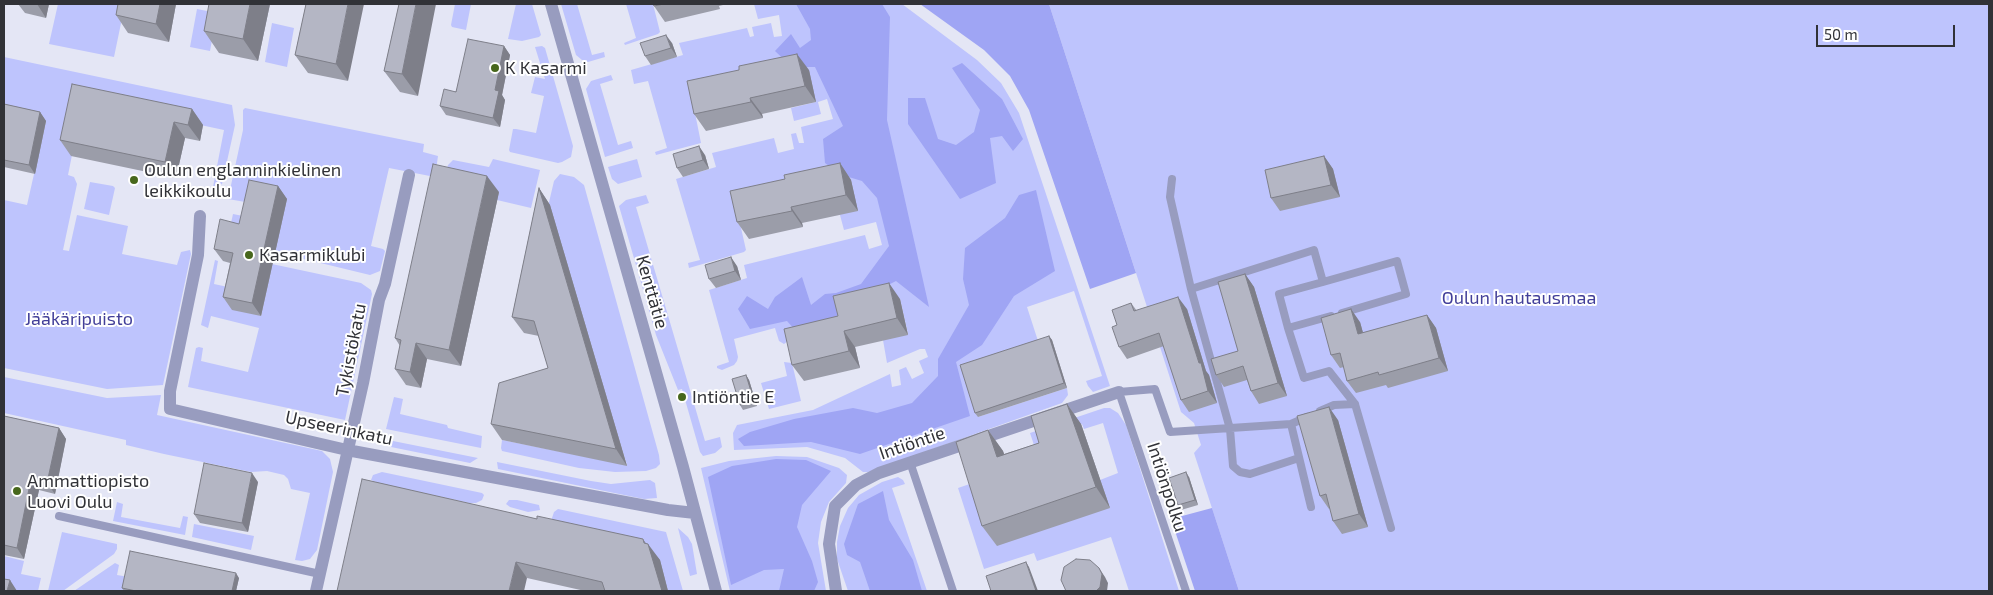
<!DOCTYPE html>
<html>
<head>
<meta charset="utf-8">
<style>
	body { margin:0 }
	#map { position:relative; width:1993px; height:595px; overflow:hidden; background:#e4e6f5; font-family:"Exo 2",sans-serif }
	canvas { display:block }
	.frame { position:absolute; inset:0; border:5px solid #313237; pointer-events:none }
	.scale { position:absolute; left:1816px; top:25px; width:139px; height:22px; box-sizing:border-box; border:2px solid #313237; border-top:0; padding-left:6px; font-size:15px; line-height:18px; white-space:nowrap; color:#313237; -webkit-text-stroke:4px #fff; paint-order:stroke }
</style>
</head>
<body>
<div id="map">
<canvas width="1993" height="595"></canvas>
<div class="frame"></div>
<div class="scale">50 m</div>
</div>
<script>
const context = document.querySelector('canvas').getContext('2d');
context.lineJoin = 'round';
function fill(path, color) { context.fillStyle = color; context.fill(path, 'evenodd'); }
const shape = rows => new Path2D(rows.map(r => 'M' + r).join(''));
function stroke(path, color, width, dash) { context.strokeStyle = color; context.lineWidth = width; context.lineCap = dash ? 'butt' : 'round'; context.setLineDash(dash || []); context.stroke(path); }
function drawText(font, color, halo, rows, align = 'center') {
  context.font = font + ' "Exo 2",sans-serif'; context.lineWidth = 4; context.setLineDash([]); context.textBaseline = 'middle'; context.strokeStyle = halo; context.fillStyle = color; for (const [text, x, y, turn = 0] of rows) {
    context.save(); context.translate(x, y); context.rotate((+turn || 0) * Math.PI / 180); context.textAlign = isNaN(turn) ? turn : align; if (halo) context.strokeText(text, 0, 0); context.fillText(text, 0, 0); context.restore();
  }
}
const green = shape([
	[58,4,125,4,114,57,49,44],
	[455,4,471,4,466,30,452,27,451,25],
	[516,4,532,4,541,35,539,37,522,41,508,39],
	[561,4,577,4,592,55,604,52,605,57,588,62,582,60,576,55],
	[626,4,653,4,660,32,658,34,625,45,624,43,636,38],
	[754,4,902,4,977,60,1001,83,1019,113,1110,386,1093,392,1088,386,1086,381,1102,376,1074,291,1027,307,1039,344,978,417,1067,388,1068,395,1062,403,868,472,863,472,845,458,807,447,734,450,733,433,737,425,813,410,890,374,892,387,901,385,899,370,906,367,912,379,924,373,919,361,928,357,925,349,920,349,887,363,883,340,908,334,900,299,847,323,793,337,784,344,779,341,775,328,734,339,738,357,737,361,734,365,722,370,717,368,717,366,729,362,709,290,747,278,744,265,865,235,869,249,882,245,876,222,844,230,840,215,739,219,746,250,744,252,689,268,688,263,700,260,676,179,716,167,712,153,774,138,778,153,794,149,791,134,796,133,799,143,804,143,801,127,833,119,827,99,818,102,821,114,794,121,791,108,816,102,695,113,701,143,656,155,655,152,667,148,648,81,634,84,631,70,683,55,679,43,747,28,750,37,754,36,752,27,771,23,774,37,782,36,779,15,758,19],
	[1049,4,1989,4,1989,591,1239,591,1194,453,1201,445,1194,423,1181,412],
	[197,9,217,13,210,51,190,47],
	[272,23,294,28,287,67,265,62],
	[542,46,545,48,573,146,571,157,562,162,558,163,510,152,509,150,513,129,516,129,536,133,544,96,531,93,535,77,545,79,535,47],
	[4,57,232,105,235,125,222,184,215,187,213,187,224,130,83,100,68,175,74,177,77,184,63,250,69,251,77,215,128,226,122,254,177,265,181,252,190,250,191,254,163,385,107,389,4,368,4,200,27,205,46,121,4,112],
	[611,75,613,80,600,84,618,145,631,141,633,148,605,157,586,89,591,81],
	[245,108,424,144,423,152,438,156,435,177,389,168,371,246,383,249,385,251,380,271,370,275,275,252,248,236,229,232,233,214,248,217,251,203,228,199,243,130,243,110],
	[493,159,540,170,531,208,497,200,444,180,448,165,453,160,489,167],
	[637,159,642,177,618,184,612,179,608,167],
	[560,174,574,177,584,185,659,455,660,464,656,468,646,471,615,472,579,468,502,451,501,448,502,440,627,465,546,215,554,181],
	[90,182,113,186,115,188,109,215,84,209],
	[646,195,649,203,636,207,705,441,720,437,722,447,715,453,703,456,700,452,682,389,678,390,656,335,619,206,626,200],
	[215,260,218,261,214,284,237,289,261,316,272,264,361,283,371,290,372,294,345,420,188,387,196,348,199,347,203,348,201,361,248,372,259,328,211,316,208,328,201,325],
	[784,362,792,363,801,401,769,409,761,383,787,376],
	[4,377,107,398,161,395,157,415,322,451,330,459,333,472,317,550,310,559,302,561,295,560,310,493,291,489,288,479,284,475,267,471,251,472,164,454,126,445,126,440,4,413],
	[394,397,403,399,400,414,447,425,448,428,482,436,481,448,386,429],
	[1104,408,1110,408,1118,413,1126,425,1179,591,1129,591,1111,537,1037,561,1034,553,984,569,958,488,1028,464,1110,508,1100,480,1118,473,1103,423,1084,429,1082,424,1045,436,1047,441,1034,445,1030,433],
	[386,440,388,440,478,458,470,463,391,447,385,445],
	[776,456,807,457,839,468,847,475,846,483,829,502,821,522,818,543,826,591,730,591,701,468,729,461],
	[497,462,591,481,611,484,650,480,655,483,657,498,644,499,629,496,498,469],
	[382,472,482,493,484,495,482,500,476,503,469,503,378,483,371,480,373,475],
	[898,477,903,480,905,484,892,488,927,591,848,591,837,559,837,542,840,526,848,508,859,495,882,482],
	[509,500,517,500,539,505,540,510,528,512,510,507,506,504],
	[117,502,123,504,121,517,180,528,183,516,188,517,185,535,113,521],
	[558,509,666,532,683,591,668,591,551,521,554,512],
	[194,524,254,536,251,550,192,537],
	[678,528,688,537,692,544,697,574,690,576],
	[62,532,117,544,117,549,114,554,63,591,48,591],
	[4,556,24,561,21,574,41,578,38,591,17,591,4,588],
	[115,563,119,565,117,575,129,577,126,591,74,591]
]);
const forest = shape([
	[796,4,882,4,890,17,887,120,929,307,896,281,841,309,833,322,796,331,787,321,750,329,738,309,747,296,768,309,775,297,802,277,811,305,825,294,836,293,861,284,889,246,877,198,862,181,842,175,825,163,823,139,843,126,815,67,792,67,775,51,791,34,800,48,811,40,810,29],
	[920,4,1049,4,1136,273,1090,289,1029,110,1010,76,984,50],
	[962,63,1002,99,1023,139,1013,151,1002,136,990,138,996,183,960,199,908,124,908,98,925,98,938,139,956,145,974,132,980,110,952,68],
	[1036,190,1055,271,1014,296,982,345,956,362,970,416,860,454,811,442,744,446,738,439,750,432,794,419,853,408,877,413,912,403,938,376,938,359,969,305,963,279,965,248,1005,218,1019,195],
	[776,459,806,460,831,471,802,505,797,527,812,561,818,582,814,591,779,591,784,569,764,570,731,585,708,477,732,466],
	[883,491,889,520,913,560,922,591,870,591,860,562,847,555,844,544,858,504],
	[1212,508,1239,591,1195,591,1171,519]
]);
const service = shape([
	[1172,179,1170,197,1191,289,1230,429,1233,466,1240,472,1250,474,1299,458],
	[1191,289,1314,250,1323,282,1397,261,1406,294,1342,313],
	[1331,316,1288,328,1304,378,1329,371,1355,404],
	[1288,328,1279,294,1323,282],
	[1320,411,1334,405,1355,404,1391,528],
	[1291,424,1311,507],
	[910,462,953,591],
	[59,516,320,574],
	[1186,591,1119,392,1155,389,1170,432,1291,424,1307,417]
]);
const minor = shape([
	[551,4,683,467,716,591],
	[200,216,198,255,170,391,170,409,347,450,668,510,695,513],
	[316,591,363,383,379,300,385,284,409,175],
	[836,591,829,544,835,506,856,485,879,473,1119,392]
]);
const wall = shape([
	[18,4,49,4,46,18,25,13],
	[118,4,176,4,169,42,128,33,116,15],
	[270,4,258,61,219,53,204,31],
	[306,4,348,81,308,73,295,55],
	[399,4,418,96,400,92,384,71],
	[653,4,727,4,719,6,720,9,665,22,654,6],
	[672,43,677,57,651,65,645,56],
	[504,46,510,55,502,95,505,100,500,127,446,115,440,106],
	[809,70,816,102,762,114,763,118,706,131,694,114],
	[4,104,40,112,46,121,35,174,4,167],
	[192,109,203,125,200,141,185,138,176,178,71,156,60,140],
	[705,155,709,169,683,177,677,168],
	[1324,156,1333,169,1340,197,1280,211,1271,198],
	[840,163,851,180,858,211,802,223,803,227,749,239,737,222,785,179],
	[278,186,287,199,261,316,232,310,223,297,230,263,223,261,214,249],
	[539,188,550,205,627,466,502,440,491,424,548,368,539,336,524,333,512,317],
	[499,192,461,366,427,359,421,388,406,385,395,369,400,346,395,338],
	[737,266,741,280,716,288,709,279],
	[1245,274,1254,287,1287,396,1259,404,1251,391,1247,380,1224,387,1216,375,1238,351],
	[900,299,908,335,855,347,860,368,804,381,792,365,838,316],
	[1131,303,1137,311,1187,309,1206,371,1209,375,1217,403,1189,412,1181,400,1164,346,1127,359,1119,347,1117,325],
	[1427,315,1436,328,1448,371,1388,388,1386,385,1356,393,1347,381,1344,367,1340,368,1331,355,1360,322,1363,333],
	[1049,336,1052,340,1067,388,978,417,975,413],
	[746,375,749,380,757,406,743,410,740,405],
	[1067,404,1081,424,1110,508,997,546,982,526,988,430,1003,451,1004,454,1039,443],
	[4,416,59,428,66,439,55,494,39,490,24,559,4,555],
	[1338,420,1368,527,1342,534,1333,521,1330,508,1329,509,1320,496],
	[1189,477,1198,505,1181,510,1178,505],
	[362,479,646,544,660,560,668,591,585,591,527,578],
	[258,482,248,532,200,523,194,514],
	[239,578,236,591,124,591,122,588]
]);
const shadedWall = shape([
	[37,4,49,4,46,18],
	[160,4,176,4,169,42,156,24],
	[250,4,270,4,258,61,243,39],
	[348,4,364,4,348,81,336,64],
	[416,4,436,4,418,96,402,74],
	[666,35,672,43,677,57,671,48],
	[504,46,510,55,502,95,505,100,500,127,493,118,495,90],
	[797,54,809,70,816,102,805,86],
	[750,98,762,114,763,118,751,102],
	[192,109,203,125,200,141,188,125],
	[40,112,46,121,35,174,29,165],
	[174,122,185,138,176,178,165,162],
	[699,146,705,155,709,169,703,160],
	[1324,156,1333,169,1340,197,1331,185],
	[840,163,851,180,858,211,846,195],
	[487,176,499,192,461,366,449,350],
	[278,186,287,199,261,316,252,303],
	[539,188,550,205,627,466,616,449],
	[791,207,802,223,803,227,792,211],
	[731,257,737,266,741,280,735,271],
	[1245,274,1254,287,1287,396,1278,383],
	[889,283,900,299,908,335,897,318],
	[1178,297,1187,309,1206,371,1209,375,1217,403,1208,391],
	[1351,309,1360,322,1367,347,1358,334],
	[1427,315,1436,328,1448,371,1439,358],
	[844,331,855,347,860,368,849,351],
	[1049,336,1052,340,1067,388,1064,383],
	[416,343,427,359,421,388,410,372],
	[746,375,749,380,757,406,754,401],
	[1067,404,1081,424,1110,508,1096,487],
	[1329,407,1338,420,1368,527,1359,514],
	[59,428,66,439,55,494,47,483],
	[988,430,1003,451,1012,477,997,457],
	[1186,472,1189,477,1198,505,1195,500],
	[252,473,258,482,248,532,242,523],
	[31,479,39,490,24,559,17,548],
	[643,539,649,548,648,544,660,560,668,591,662,591],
	[516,562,527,578,524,591,509,591],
	[1026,562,1029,567,1038,591,1036,591],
	[1099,568,1105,577,1108,583,1107,591,1096,591],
	[236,573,239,578,236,591,232,591],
	[10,580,17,591,7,591]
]);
const building = shape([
	[118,4,160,4,156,24,116,15,118,4],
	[209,4,250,4,243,39,204,31,209,4],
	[306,4,348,4,336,64,295,55,306,4],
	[399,4,416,4,402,74,384,71,399,4],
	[653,4,664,4,654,6,653,4],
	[666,35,671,48,645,56,640,43,666,35],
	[468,39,504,46,495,90,499,91,493,118,440,106,444,89,456,92,468,39],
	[797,54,805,86,750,98,751,102,694,114,687,81,739,70,739,66,797,54],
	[72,84,192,109,188,125,174,122,165,162,60,140,72,84],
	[4,104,40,112,29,165,4,160,4,104],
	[699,146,703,160,677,168,673,154,699,146],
	[1324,156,1331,185,1271,198,1265,170,1324,156],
	[840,163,846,195,791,207,792,211,737,222,730,191,785,179,784,175,840,163],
	[433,164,487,176,449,350,416,343,410,372,395,369,401,340,395,338,433,164],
	[249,180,278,186,252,303,223,297,233,253,214,249,220,219,239,224,249,180],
	[539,188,616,449,491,424,499,383,548,368,534,321,512,317,539,188],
	[731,257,735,271,709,279,705,265,731,257],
	[1245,274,1278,383,1251,391,1243,366,1216,375,1211,359,1238,351,1218,282,1245,274],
	[889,283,897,318,844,331,849,351,792,365,784,329,838,316,833,296,889,283],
	[1178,297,1199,363,1201,363,1208,391,1181,400,1159,333,1119,347,1112,327,1117,325,1112,310,1131,303,1134,311,1178,297],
	[1351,309,1358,334,1427,315,1439,358,1379,375,1378,372,1347,381,1340,353,1331,355,1321,318,1351,309],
	[1049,336,1064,383,975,413,960,365,1049,336],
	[746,375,754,401,740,405,732,379,746,375],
	[1067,404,1096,487,982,526,956,442,988,430,997,457,1039,443,1031,416,1067,404],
	[1329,407,1359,514,1333,521,1326,494,1320,496,1297,416,1329,407],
	[4,416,59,428,47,483,31,479,17,548,4,545,4,416],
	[204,463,252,473,242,523,194,514,204,463],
	[1186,472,1195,500,1178,505,1169,478,1186,472],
	[362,479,516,514,537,519,537,516,643,539,644,543,648,544,662,591,605,591,602,582,516,562,509,591,337,591,362,479],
	[130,551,236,573,232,591,136,591,122,588,130,551],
	[1076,559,1090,560,1099,568,1102,574,1100,587,1096,591,1066,591,1061,580,1064,567,1076,559],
	[1026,562,1036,591,991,591,986,576,1026,562],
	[4,579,10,580,7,591,4,591,4,579]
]);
const markers = [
	[495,68,5,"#47671c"],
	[134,180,5,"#47671c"],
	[249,255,5,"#47671c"],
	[682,397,5,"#47671c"],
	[17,491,5,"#47671c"]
];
const poiNames = [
	["K Kasarmi",505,68],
	["Oulun englanninkielinen",144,170],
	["leikkikoulu",144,191],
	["Kasarmiklubi",259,255],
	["Intiöntie E",692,397],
	["Ammattiopisto",27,481],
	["Luovi Oulu",27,502]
];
const streetNames = [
	["Kenttätie",652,292,74],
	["Tykistökatu",351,350,-79],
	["Upseerinkatu",339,428,12],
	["Intiöntie",912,443,-19],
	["Intiönpolku",1167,487,72]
];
const parkNames = [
	["Oulun hautausmaa",1519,298],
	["Jääkäripuisto",79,319]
];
fill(green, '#bec4fd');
fill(forest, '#9fa5f4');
stroke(service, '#989cbf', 8);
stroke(minor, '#989cbf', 12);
fill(wall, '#9b9da9');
fill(shadedWall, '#7e7f89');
fill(building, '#b4b6c4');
stroke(building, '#7e7f89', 1);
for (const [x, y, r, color] of markers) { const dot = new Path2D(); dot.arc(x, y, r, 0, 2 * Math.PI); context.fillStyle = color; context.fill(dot); stroke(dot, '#fff', 2); }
drawText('18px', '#313237', '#fff', poiNames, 'left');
drawText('18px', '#313237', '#fff', streetNames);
drawText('18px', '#423f99', '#fff', parkNames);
</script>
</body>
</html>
